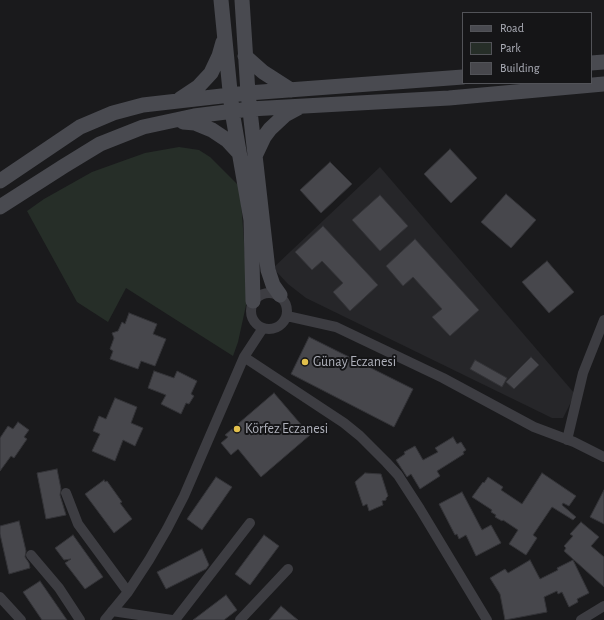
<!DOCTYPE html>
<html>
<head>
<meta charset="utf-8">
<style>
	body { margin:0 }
	#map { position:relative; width:604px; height:620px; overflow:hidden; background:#1a1a1c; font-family:"Alegreya Sans",sans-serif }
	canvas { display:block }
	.legend { position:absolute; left:462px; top:12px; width:130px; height:72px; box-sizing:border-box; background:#151517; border:1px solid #525358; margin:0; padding:5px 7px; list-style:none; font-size:12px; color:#aeb0ba }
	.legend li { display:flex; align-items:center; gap:8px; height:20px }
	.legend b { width:20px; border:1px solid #525358 }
</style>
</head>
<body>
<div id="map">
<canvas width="604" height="620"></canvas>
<ul class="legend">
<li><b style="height:5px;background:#494a50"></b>Road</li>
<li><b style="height:11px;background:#262e28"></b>Park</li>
<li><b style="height:11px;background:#47474c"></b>Building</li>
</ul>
</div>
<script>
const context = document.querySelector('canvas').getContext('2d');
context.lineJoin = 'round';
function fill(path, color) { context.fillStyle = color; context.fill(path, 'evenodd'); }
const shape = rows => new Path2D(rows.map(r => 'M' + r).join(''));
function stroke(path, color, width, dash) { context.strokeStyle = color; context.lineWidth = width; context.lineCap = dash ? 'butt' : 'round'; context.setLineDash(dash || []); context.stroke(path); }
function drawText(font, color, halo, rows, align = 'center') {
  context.font = font + ' "Alegreya Sans",sans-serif'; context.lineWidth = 4; context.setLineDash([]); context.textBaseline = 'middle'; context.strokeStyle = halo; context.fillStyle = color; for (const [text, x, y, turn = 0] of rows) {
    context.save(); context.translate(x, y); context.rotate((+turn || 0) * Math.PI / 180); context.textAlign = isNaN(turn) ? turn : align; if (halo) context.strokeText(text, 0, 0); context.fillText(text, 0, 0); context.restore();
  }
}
const built = shape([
	[380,167,575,394,563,418,552,418,306,298,288,284,273,268]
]);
const green = shape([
	[179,147,199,150,210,157,240,187,248,296,238,342,233,356,126,288,108,322,77,302,27,211,44,199,92,172,145,153]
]);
const building = shape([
	[450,149,477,178,451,203,424,174,450,149],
	[330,162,352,184,321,213,300,190,330,162],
	[506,194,536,220,511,248,481,222,506,194],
	[380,195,408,226,380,251,352,220,380,195],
	[323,226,378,285,350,311,333,292,343,283,322,261,312,270,295,252,323,226],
	[415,239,479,310,450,336,432,317,442,309,413,277,403,286,386,266,415,239],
	[547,261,574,292,549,313,522,282,547,261],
	[129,313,157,324,153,334,166,339,155,366,141,361,138,369,110,359,113,351,110,349,114,338,112,333,118,331,122,322,125,324,129,313],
	[309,337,413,389,394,427,291,374,309,337],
	[531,357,539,365,514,389,506,382,531,357],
	[475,360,507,378,502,387,470,369,475,360],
	[154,371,174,378,177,371,197,381,191,394,194,396,189,404,186,403,181,414,161,404,166,395,148,388,154,371],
	[274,393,310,435,261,477,238,449,231,455,221,443,228,437,225,435,274,393],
	[115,398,137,407,131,423,143,428,135,446,123,440,115,461,92,451,100,434,93,431,99,416,106,419,115,398],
	[18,422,29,430,24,437,27,439,14,458,11,456,0,471,0,438,8,426,13,429,18,422],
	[453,437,457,444,461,442,466,450,463,452,464,454,437,471,440,476,420,489,411,474,407,477,396,460,405,454,404,452,415,446,423,460,438,452,435,448,453,437],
	[57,469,61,489,60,495,66,515,46,519,37,473,57,469],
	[365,473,381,474,388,496,386,498,386,500,382,501,383,505,369,511,367,504,363,506,355,482,365,473],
	[542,473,576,496,569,506,563,503,562,505,576,517,573,520,552,507,533,535,537,538,526,555,509,544,518,530,503,520,502,521,495,517,496,515,491,512,492,510,472,497,483,482,484,483,488,477,503,487,501,490,522,504,542,473],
	[216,477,232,487,202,530,187,519,216,477],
	[104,480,105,482,107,481,122,502,120,503,132,519,114,533,85,494,104,480],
	[604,490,604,524,590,517,604,490],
	[462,492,482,530,491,525,501,543,476,556,466,535,459,539,457,534,455,535,439,504,462,492],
	[19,521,26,551,25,557,29,563,30,568,9,574,0,534,0,526,19,521],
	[581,522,599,537,591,546,604,557,604,587,564,551,566,548,564,546,573,536,570,534,581,522],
	[73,535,103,577,85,589,65,563,71,559,64,560,55,548,73,535],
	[264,535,279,546,250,585,235,574,264,535],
	[202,549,209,565,206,569,166,589,157,572,202,549],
	[530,560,540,579,558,570,557,568,573,560,589,593,577,599,578,602,569,607,562,592,558,594,557,591,544,597,547,612,505,620,500,594,490,578,505,569,508,573,530,560],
	[40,581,67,620,42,620,23,592,40,581],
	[226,595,237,610,224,620,193,620,226,595],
	[281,606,298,620,269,620,281,606]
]);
const street = shape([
	'251 311a18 18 0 1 1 36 0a18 18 0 1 1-36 0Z',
	[287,316,336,327,443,378,534,427,574,442,604,457],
	[244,357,344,423,360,436,386,462,398,475,420,509,487,620],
	[567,440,583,373,604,320],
	[66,493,78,524,128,592],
	[31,555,59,588,80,620],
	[0,597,21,620],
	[112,611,172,620],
	[105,620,128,592,149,560,167,529,184,496,244,357,263,328],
	[175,620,250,523],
	[240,620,288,569],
	[581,620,604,606]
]);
const secondary = shape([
	[221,0,232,111,251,220,253,301],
	[242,0,248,93,268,270,273,285,280,295],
	[245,56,263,72,291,90],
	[591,63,604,62],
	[180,99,198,87,211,73,219,56,223,42],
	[183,122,195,123,212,130,227,140,239,153],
	[255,156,264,137,270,129,285,115,298,108],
	[0,181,80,127,113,113,143,105,248,93,463,77],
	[0,207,64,166,100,144,143,127,194,116,250,109,449,98,604,84]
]);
const markers = [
	[305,362,4,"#e2c04c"],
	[237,429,4,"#e2c04c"]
];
const poiNames = [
	["Günay Eczanesi",313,362],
	["Körfez Eczanesi",245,429]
];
fill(built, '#262629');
fill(green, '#262e28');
fill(building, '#47474c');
stroke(building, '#343438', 1);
stroke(street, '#3d3d42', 10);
stroke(secondary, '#494a50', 15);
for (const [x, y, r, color] of markers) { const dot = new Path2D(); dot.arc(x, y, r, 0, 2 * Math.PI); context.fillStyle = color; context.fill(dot); stroke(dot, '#151517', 1.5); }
drawText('14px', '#aeb0ba', '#151517', poiNames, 'left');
</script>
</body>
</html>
